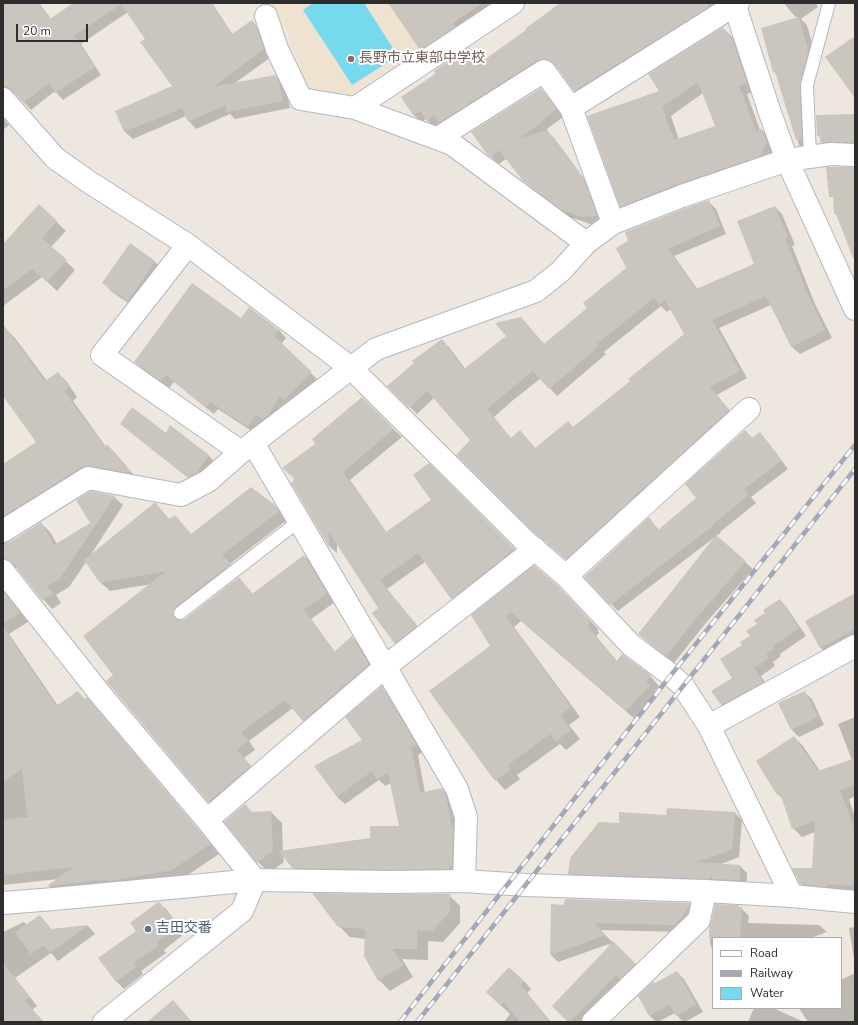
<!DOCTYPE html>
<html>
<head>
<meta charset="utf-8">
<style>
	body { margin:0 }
	#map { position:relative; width:858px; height:1025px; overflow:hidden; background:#eee7e0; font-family:"Nunito Sans",sans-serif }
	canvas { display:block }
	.frame { position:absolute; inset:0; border:4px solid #2d2d2d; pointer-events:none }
	.legend { position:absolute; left:712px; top:937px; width:130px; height:72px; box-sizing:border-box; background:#fff; border:1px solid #ababab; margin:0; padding:5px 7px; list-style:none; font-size:12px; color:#2d2d2d }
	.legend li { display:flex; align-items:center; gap:8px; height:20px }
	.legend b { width:20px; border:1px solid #ababab }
	.scale { position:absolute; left:16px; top:24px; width:72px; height:18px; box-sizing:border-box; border:2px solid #2d2d2d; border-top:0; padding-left:5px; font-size:12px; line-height:14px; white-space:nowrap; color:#2d2d2d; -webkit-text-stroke:3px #fff; paint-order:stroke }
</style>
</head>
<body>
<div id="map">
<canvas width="858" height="1025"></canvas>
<div class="frame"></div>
<ul class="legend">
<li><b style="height:5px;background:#fff"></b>Road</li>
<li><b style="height:5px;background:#a3a8b7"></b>Railway</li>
<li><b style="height:11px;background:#76d9ed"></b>Water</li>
</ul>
<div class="scale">20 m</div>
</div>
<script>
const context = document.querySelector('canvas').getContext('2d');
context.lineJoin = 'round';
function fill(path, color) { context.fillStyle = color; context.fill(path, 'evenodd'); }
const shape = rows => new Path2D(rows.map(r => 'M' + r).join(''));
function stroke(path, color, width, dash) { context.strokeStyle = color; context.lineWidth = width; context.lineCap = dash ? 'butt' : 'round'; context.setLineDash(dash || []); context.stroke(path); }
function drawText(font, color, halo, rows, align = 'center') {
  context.font = font + ' "Nunito Sans","Noto Sans JP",sans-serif'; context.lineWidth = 4; context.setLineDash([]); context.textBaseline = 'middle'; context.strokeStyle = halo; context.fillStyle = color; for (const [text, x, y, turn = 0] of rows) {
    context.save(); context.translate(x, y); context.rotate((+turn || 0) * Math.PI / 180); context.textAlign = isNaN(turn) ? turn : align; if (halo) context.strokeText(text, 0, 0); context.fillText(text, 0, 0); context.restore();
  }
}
const education = shape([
	[266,3,490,3,341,103,307,89,286,29]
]);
const water = shape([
	[313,3,364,3,398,56,352,85,303,10]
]);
const shadow = shape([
	[3,3,39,3,51,19,75,3,212,3,233,35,252,21,259,29,271,57,235,83,275,76,283,83,286,91,290,108,235,119,230,114,196,129,189,121,186,116,133,139,125,132,116,111,173,87,146,39,128,12,81,44,101,75,63,100,55,91,31,110,16,94,9,94,3,97],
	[389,3,517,3,434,63,420,49],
	[562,3,731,3,582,98,575,91,558,67,552,65,435,128,426,119,421,122,414,115,402,98,437,74,469,48,476,56,482,64],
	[784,3,817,3,816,4,818,7,801,19,807,25,816,57,806,153,799,145,777,74,774,72,797,18,792,13],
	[723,28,732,37,742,50,755,91,747,94,760,130,762,130,771,139,775,150,769,163,630,215,621,206,661,91],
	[703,93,716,127,679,140,671,116],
	[541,89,548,97,563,117,547,129,548,130,547,131,554,138,591,188,604,223,590,224,570,217,532,188,524,180,507,158,499,164,488,154],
	[855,115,855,150,829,149,821,141,821,139,818,135],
	[3,118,9,125,3,130],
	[708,201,716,209,726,234,674,256,698,290,756,265,775,207,782,214,795,245,792,246,815,304,832,338,800,354,792,347,771,305,719,328,747,378,717,395,736,418,574,566,541,538,472,440,434,398,417,414,389,386,442,340,449,347,466,370,508,336,521,318,545,345,589,308],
	[661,306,667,312,671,309,685,335,631,381,573,428,536,449,520,431,511,439,494,417,512,401,541,378,557,396,606,354,604,352],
	[39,205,66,231,51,247,75,270,57,291,42,277,3,306,3,245],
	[154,261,162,269,135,308,111,291,104,283],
	[241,319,279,330,286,338,281,344,318,380,256,434,218,409,214,414,174,382,169,388,143,369,135,362],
	[6,329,15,338,47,381,58,373,67,382,77,397,73,401,106,447,107,445,116,454,139,481,100,474,3,532,3,465,37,443,3,395,3,331],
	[362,398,402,437,350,480,387,533,433,501,429,465,522,557,460,607,452,599,425,562,387,589,424,634,403,651,395,643,379,608,337,542,337,553,330,547,292,483,317,444],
	[122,424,166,434,208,455,216,463,196,484,129,431],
	[745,431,753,439,760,433,767,441,788,469,751,497,756,503,720,532,721,533,716,536,753,569,705,624,674,663,647,641,639,634,715,537,618,611,611,604,649,519,659,530,698,498],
	[114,497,123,505,90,556,155,504,170,520,175,516,191,535,275,506,284,515,287,520,230,564,237,572,184,615,181,619,181,622,185,620,239,578,253,594,304,556,313,564,335,602,311,619,335,652,352,637,361,646,377,673,312,729,303,721,293,708,249,741,255,750,244,758,259,775,218,810,209,802,107,681,115,676,152,584,110,591,101,583,86,562,69,587,56,595,61,603,52,609,43,599,17,568,10,567,3,572,3,544,10,543,41,523,50,532,57,544,91,523],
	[3,590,28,622,9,634,58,706,77,692,85,700,95,707,219,854,182,879,58,895,49,886,59,879,3,885],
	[855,594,855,643,830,657,821,648,806,621],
	[567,596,599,630,597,631,599,633,596,636,617,661,622,655,650,676,659,686,655,691,658,695,636,720,521,621,514,627,580,717,569,725,580,739,566,750,560,744,517,775,520,779,505,790,496,780,492,647,472,615],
	[780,600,787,608,806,636,780,654,781,656,773,662,775,666,761,676,770,690,729,712,721,704,734,678,744,645,751,636,766,614],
	[382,688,389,695,423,752,418,755,425,793,442,789,450,797,459,834,459,873,301,875,293,867,283,855,284,862,269,873,258,862,252,813,271,812,282,823,283,852,371,839,401,827,391,783,385,786,379,780,345,804,337,797,363,740],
	[804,692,812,699,824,725,799,737,792,730,779,704],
	[855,717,855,796,849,799,855,817,855,895,810,893,801,884,813,869,815,832,802,837,793,828,783,800,778,794,794,737,803,746,820,771,852,760,838,724],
	[734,812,742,820,739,857,719,865,740,866,747,873,747,888,576,881,569,874,620,824,667,816],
	[449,895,460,906,460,923,443,942,428,941,428,960,402,959,413,977,390,991,379,980,366,939,350,937,339,926],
	[159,903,167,910,184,934,164,950,166,953,141,971,143,974,124,989,116,981,137,931],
	[689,904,697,911,683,932,600,930,641,970,622,980,581,1022,569,1022,611,947,609,944,558,962,551,955,552,906],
	[740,908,741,908,749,916,748,923,819,925,827,932,811,938,713,938,713,952,710,943,710,926],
	[40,916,52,930,88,926,95,934,58,961,51,953,15,978,37,1006,32,1010,44,1022,3,1022,3,932,24,922,27,925],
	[855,927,855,965,849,928],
	[677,972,684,979,703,1012,685,1022,683,1022,675,1013,658,1022,656,1022,649,1015,655,984],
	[855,973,855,1022,808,1022,799,1008,841,1008,841,980],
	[524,981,531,989,527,993,551,1022,504,1022,510,1014,494,999],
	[754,1008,773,1008,804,1022,748,1022]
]);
const building = shape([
	[3,3,38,3,50,19,73,3,211,3,232,34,252,20,256,25,260,38,259,39,262,42,264,49,213,87,275,75,279,82,283,101,227,112,225,105,188,122,182,108,124,132,115,111,172,86,140,42,145,39,121,4,74,36,95,67,55,93,49,83,23,103,12,90,7,87,3,86],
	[388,3,483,3,453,23,455,27,420,50],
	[560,3,706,3,709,7,574,91,554,64,550,60,544,59,537,60,439,123,434,116,427,121,420,111,413,115,401,97,435,74,434,71,469,47,480,63,526,30,525,29],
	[799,17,808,51,800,85,802,139,796,140,775,72,773,72,761,28],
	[723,27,733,41,747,83,739,86,756,131,762,129,767,141,761,155,758,157,677,184,620,207,587,116,659,91,648,74],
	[698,82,715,126,674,140,662,107],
	[855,36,855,98,825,57],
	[541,88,557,109,541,121,542,122,517,140,547,130,584,179,597,216,582,217,562,210,523,181,499,150,490,157,487,154,471,132],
	[855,114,855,142,820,142,820,135,817,136,816,115],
	[826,167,855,167,855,258,853,258,836,214,834,214,833,197,829,197],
	[709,200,720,226,668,249,696,289,754,264,737,221,775,206,788,238,785,239,808,295,825,330,791,347,766,296,712,320,740,371,710,387,729,410,650,483,633,496,634,497,566,559,532,531,456,455,470,440,427,391,409,408,387,386,414,363,412,361,442,339,464,369,506,336,495,323,521,317,544,344,587,308,583,303,626,268,616,248,628,241,625,232,686,208],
	[654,298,659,305,665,300,684,334,628,379,630,381,573,427,568,421,535,448,520,430,511,438,487,409,505,394,533,371,549,389,599,346,597,344],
	[39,204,57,221,42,238,67,260,47,282,32,269,3,290,3,244],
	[130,243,155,261,128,301,102,283],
	[192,283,241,318,249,307,279,330,274,336,312,372,284,400,280,396,267,417,263,419,256,415,248,427,210,402,206,408,166,375,161,381,134,362],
	[3,324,45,381,58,372,69,387,64,391,71,399,70,400,105,447,107,444,131,472,130,473,90,466,82,467,3,516,3,464,36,442,3,396],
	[362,397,394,429,343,472,386,532,431,500,413,475,429,463,515,549,451,599,418,553,380,580,417,626,395,644,372,613,378,608,329,532,329,547,291,483,295,479,282,468,315,444,312,439],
	[132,407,166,433,170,425,209,455,196,473,188,478,120,424],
	[745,430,752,438,760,432,781,461,744,489,749,495,713,524,714,525,610,605,584,577,649,517,658,530,696,498,685,484],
	[251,487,275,505,279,511,222,555,230,563,229,564,230,565,175,607,173,611,173,614,174,617,178,620,181,620,185,619,239,577,252,594,304,555,327,593,304,610,334,652,352,636,369,664,303,721,285,700,241,732,248,741,237,749,251,766,208,802,106,681,113,675,83,636,166,571,100,583,84,560,154,503,156,503,169,519,175,515,191,534],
	[91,491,115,496,60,578,47,586,53,594,42,600,13,563,8,560,3,559,3,543,10,542,41,522,54,545,90,523,76,500],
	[716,535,746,561,698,616,666,656,638,634],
	[534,565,557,585,590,620,588,621,590,623,587,626,617,661,622,654,651,675,646,681,650,685,626,711,511,612,506,617,571,707,561,715,571,730,556,741,550,734,508,765,511,769,495,781,429,691,490,646,471,615],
	[3,591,20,613,3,623],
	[855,593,855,629,820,648,805,621],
	[780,599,799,628,773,646,774,648,766,654,769,658,754,668,763,682,721,705,711,691,732,678,720,659,742,645,740,642,750,636,746,631,757,624,754,620,765,613,763,610],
	[3,627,56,706,78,691,84,699,87,697,210,844,172,870,110,881,108,881,108,879,47,886,73,867,5,875,3,858,3,820,29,817,27,814,22,769,3,782],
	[382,686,416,744,411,747,420,793,442,788,445,792,452,827,453,827,452,866,450,866,450,869,391,870,292,868,279,851,370,838,370,826,399,826,388,773,377,779,372,771,337,797,314,766,362,740,345,717],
	[805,691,818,717,791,730,778,703],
	[794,736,818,771,855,758,855,785,840,790,855,831,855,866,853,886,827,884,827,887,800,884,792,868,812,868,815,821,792,829,780,793,777,795,756,761],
	[245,804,252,812,271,811,273,851,257,863,224,822],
	[667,808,735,812,732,850,696,862,740,865,740,880,712,879,712,875,709,879,568,874,570,858,599,822,619,823,619,812,666,815],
	[312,893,391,894,450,894,450,912,432,931,417,930,417,949,392,949,403,965,378,981,364,956,365,929,338,927],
	[565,899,690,903,689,907,675,925,594,923,606,935,550,955,551,904,564,905],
	[158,902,159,902,178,926,157,942,159,945,134,963,136,967,116,982,98,958,136,931,130,923],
	[715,904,739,905,739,907,742,907,740,938,709,938,709,926,711,923],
	[40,915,51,929,88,925,50,953,44,945,31,954,15,932],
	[613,941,636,964,620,979,616,975,570,1022,568,1022,552,1006,609,946,608,945],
	[3,963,30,997,25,1001,44,1022,3,1022],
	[509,967,524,981,521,985,550,1022,520,1022,504,1002,501,1006,486,992],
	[677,971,696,1004,676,1016,669,1004,649,1016,638,996,653,981,655,983],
	[173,1000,192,1022,147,1022]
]);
const service = shape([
	[810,156,807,85,829,3],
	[180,613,299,521]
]);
const minor = shape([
	[266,16,277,49,301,99,355,108,452,144,586,243],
	[3,99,55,158,89,182,188,245],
	[355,108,513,3],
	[438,138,544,71,571,108],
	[613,223,571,108,738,3],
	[253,443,457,789,466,817,464,881],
	[241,452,102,355,188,245,351,368,524,540,566,576,631,645,671,675,683,686,709,726,792,896],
	[3,531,88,478,181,495,208,481,241,452,376,349,536,291,561,271,586,243,613,223,682,196,787,160,831,154,855,155],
	[3,571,101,695,207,820,255,880,242,911,104,1022],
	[566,576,749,409],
	[709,726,855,646],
	[207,820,385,667,535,549],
	[593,1022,699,920,705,891]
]);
const tertiary = shape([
	[734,3,770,113,787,160,855,309],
	[3,903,54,899,255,880,391,882,464,881,526,885,705,891,792,896,855,902]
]);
const rail = shape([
	[400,1022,671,675,855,445],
	[417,1022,855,469]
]);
const markers = [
	[351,59,4,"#8d6e63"],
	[148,929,4,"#5c6f8a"]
];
const educationNames = [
	["長野市立東部中学校",359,59]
];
const serviceNames = [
	["吉田交番",156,929]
];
fill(education, '#efe2d1');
fill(water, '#76d9ed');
fill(shadow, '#0003');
fill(building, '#cac5be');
stroke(service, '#b3b7c0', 14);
stroke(minor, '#b3b7c0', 24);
stroke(tertiary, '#b3b7c0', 24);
stroke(service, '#fff', 12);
stroke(minor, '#fff', 22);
stroke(tertiary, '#fff', 22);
stroke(rail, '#a3a8b7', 4.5);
stroke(rail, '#fff', 3, [9]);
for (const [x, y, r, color] of markers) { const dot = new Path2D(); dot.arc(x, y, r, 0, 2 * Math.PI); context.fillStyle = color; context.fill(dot); stroke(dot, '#fff', 1.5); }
drawText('14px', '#785e54', '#fff', educationNames, 'left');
drawText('14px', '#4e5e75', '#fff', serviceNames, 'left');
</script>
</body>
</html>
